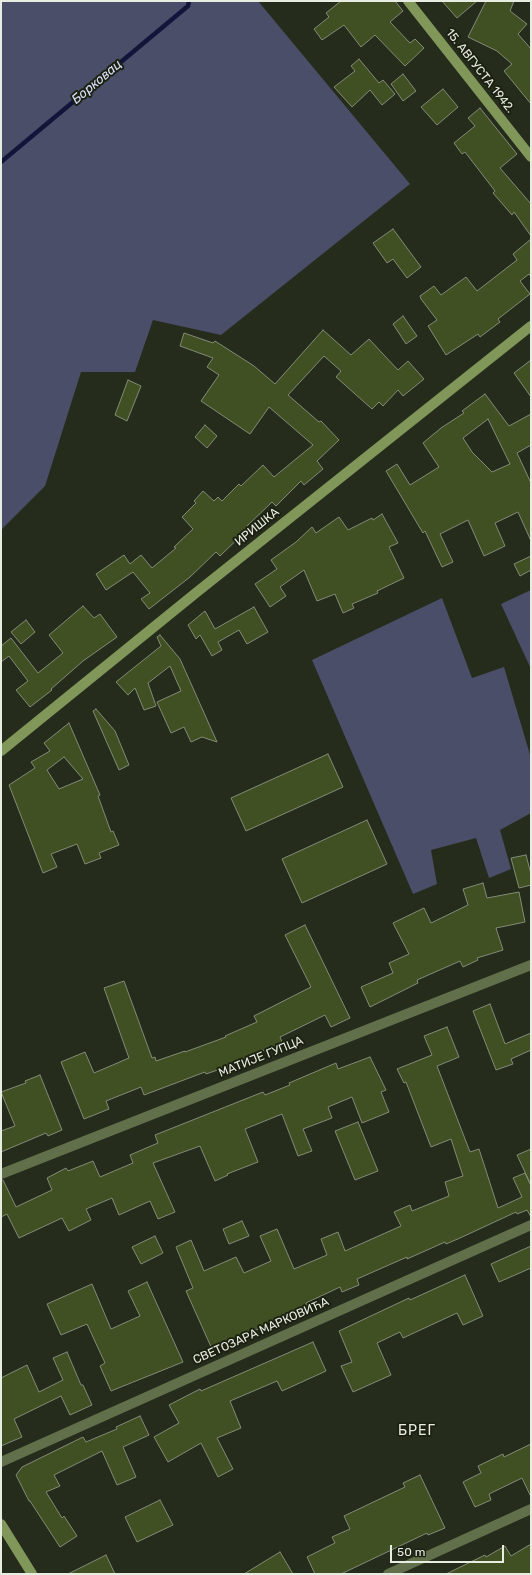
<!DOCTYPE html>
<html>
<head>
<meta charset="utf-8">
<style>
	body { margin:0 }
	#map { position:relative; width:532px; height:1575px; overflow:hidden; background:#262c1c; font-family:Rubik,sans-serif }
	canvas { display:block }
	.frame { position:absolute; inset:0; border:2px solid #e8ede2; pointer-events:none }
	.scale { position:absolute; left:390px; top:1545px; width:114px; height:18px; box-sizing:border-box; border:2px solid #e8ede2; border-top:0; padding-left:5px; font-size:12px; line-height:14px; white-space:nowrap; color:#e8ede2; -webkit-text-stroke:3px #1c2212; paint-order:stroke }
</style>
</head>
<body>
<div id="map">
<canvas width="532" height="1575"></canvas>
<div class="frame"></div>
<div class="scale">50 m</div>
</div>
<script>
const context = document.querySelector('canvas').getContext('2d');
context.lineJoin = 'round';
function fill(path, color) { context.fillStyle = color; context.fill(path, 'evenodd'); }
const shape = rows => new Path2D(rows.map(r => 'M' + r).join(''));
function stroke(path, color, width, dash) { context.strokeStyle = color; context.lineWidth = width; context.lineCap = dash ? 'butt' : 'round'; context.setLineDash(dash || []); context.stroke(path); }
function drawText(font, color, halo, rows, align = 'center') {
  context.font = font + ' Rubik,sans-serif'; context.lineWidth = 4; context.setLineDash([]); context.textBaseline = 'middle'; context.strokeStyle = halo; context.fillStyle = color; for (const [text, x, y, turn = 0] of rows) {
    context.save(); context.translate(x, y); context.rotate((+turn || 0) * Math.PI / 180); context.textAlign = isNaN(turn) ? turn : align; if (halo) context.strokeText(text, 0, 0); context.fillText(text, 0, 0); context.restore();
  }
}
const green = shape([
	[1,1,258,1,410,184,221,335,153,320,135,372,81,372,45,486,1,530],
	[531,590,531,669,501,604],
	[442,598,472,678,504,667,531,758,531,813,500,830,511,869,489,878,476,838,431,850,437,884,413,894,312,660]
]);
const stream = shape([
	[1,162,188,6,189,1]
]);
const building = shape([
	[341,1,395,1,403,11,390,22,410,43,415,39,424,48,405,66,375,35,361,47,344,25,322,40,314,29,329,17,326,13,341,1],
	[442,1,477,1,457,18,442,1],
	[486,1,514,1,510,11,527,24,518,34,531,49,531,104,504,71,512,64,497,51,468,37,486,1],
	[359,59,379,83,383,80,395,94,382,105,370,90,352,107,334,87,355,71,351,66,359,59],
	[403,74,416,91,403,101,391,84,403,74],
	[443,89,458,107,437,125,421,107,443,89],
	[480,108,517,154,500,168,531,204,531,236,514,212,512,215,493,193,495,191,465,152,462,154,454,143,475,126,468,118,480,108],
	[393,229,421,267,407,278,393,259,387,263,373,243,393,229],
	[531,239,531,277,529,274,520,281,530,294,498,319,500,322,480,337,478,334,446,355,428,326,437,320,421,299,420,296,434,286,441,295,466,277,477,291,517,260,513,254,531,239],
	[403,316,417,336,406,344,393,324,403,316],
	[323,330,351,355,369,339,398,370,408,361,424,379,403,396,398,390,383,406,379,402,372,409,336,377,341,371,324,356,288,395,319,422,321,421,339,440,317,461,323,469,304,485,301,481,276,506,272,502,247,526,249,528,220,556,216,552,190,577,149,609,141,599,150,593,133,572,106,590,96,574,124,555,130,564,141,555,152,568,176,548,174,547,193,529,182,517,196,503,194,501,203,491,214,501,218,497,222,501,239,484,241,486,263,465,274,477,313,445,269,407,250,434,201,401,219,375,207,367,213,358,180,346,184,333,213,343,215,341,254,366,275,384,323,330],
	[531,360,531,397,514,373,531,360],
	[128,380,141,386,127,421,115,415,128,380],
	[485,394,509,426,531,414,531,445,517,453,531,483,531,541,518,512,495,523,505,546,484,556,468,520,440,534,453,562,442,567,425,531,423,533,386,471,397,464,410,485,439,467,423,443,441,428,464,413,462,411,485,394],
	[488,419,510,464,492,472,472,452,463,438,488,419],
	[205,425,217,436,207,448,195,437,205,425],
	[382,514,398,543,389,547,404,578,377,591,378,593,352,604,354,608,343,613,335,594,317,601,304,570,280,587,286,596,270,607,255,584,277,569,271,560,296,542,312,527,316,533,339,517,348,530,372,518,373,520,382,514],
	[531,556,531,570,520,576,514,564,531,556],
	[83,606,94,618,100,614,117,637,83,661,51,689,52,690,30,707,16,690,28,681,9,656,1,662,1,646,11,638,38,673,63,653,49,635,83,606],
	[254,607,268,632,247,644,239,630,218,642,222,650,212,656,200,635,196,639,188,625,205,611,215,629,254,607],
	[26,620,35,632,21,644,11,632,26,620],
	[160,635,180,659,217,742,202,737,191,742,184,727,171,733,157,702,181,691,170,666,148,683,156,706,144,710,135,688,128,695,116,682,161,646,157,637,160,635],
	[96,709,115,731,129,765,119,770,93,711,96,709],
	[69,723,100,795,98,796,111,832,113,831,119,845,99,853,101,858,85,864,77,844,51,854,57,867,43,873,9,785,35,768,31,762,50,751,44,743,69,723],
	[64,757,83,779,59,789,47,770,64,757],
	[328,754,343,787,246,831,231,798,328,754],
	[367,820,387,864,302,903,282,859,367,820],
	[526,855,531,874,531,885,519,888,511,858,526,855],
	[483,883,487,898,519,892,525,922,496,928,503,950,477,958,478,960,463,967,460,961,417,980,418,983,370,1007,361,987,393,973,389,963,409,954,393,923,424,908,431,923,468,905,463,889,483,883],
	[305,925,350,1018,331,1027,325,1015,280,1037,282,1042,264,1051,263,1050,229,1066,206,1074,205,1072,144,1095,141,1087,106,1101,109,1109,84,1119,61,1062,85,1052,94,1073,129,1058,104,988,124,981,152,1058,155,1057,156,1061,185,1051,185,1052,226,1037,225,1036,257,1022,254,1016,311,987,285,935,305,925],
	[490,1004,505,1044,531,1033,531,1050,511,1059,513,1064,496,1070,473,1011,490,1004],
	[447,1027,459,1057,437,1066,470,1152,479,1149,498,1208,522,1197,513,1178,525,1173,531,1186,531,1217,527,1210,517,1214,516,1212,460,1238,446,1244,445,1242,407,1259,407,1257,357,1279,359,1285,342,1292,340,1287,306,1303,308,1307,264,1325,265,1326,212,1349,186,1291,193,1288,176,1247,191,1240,204,1271,236,1257,244,1273,271,1261,260,1236,277,1229,294,1269,327,1255,321,1239,338,1232,345,1251,401,1226,394,1212,410,1205,412,1211,449,1196,445,1182,463,1176,451,1139,431,1147,406,1082,404,1083,397,1069,432,1055,424,1036,447,1027],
	[370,1057,386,1090,381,1092,389,1112,362,1123,352,1097,328,1107,332,1118,303,1129,312,1151,298,1156,282,1114,245,1129,258,1162,227,1174,228,1175,215,1181,200,1146,153,1163,175,1212,158,1219,150,1201,119,1215,112,1198,86,1209,91,1220,69,1231,62,1218,19,1238,7,1214,1,1217,1,1180,3,1180,16,1207,52,1190,47,1178,66,1168,68,1171,93,1161,100,1177,133,1163,130,1155,158,1143,155,1135,263,1092,265,1095,290,1085,289,1083,336,1063,338,1069,370,1057],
	[40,1075,62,1130,48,1136,46,1133,1,1152,1,1131,15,1126,1,1092,26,1083,25,1081,40,1075],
	[358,1122,378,1171,355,1180,335,1131,358,1122],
	[531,1149,531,1185,517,1155,531,1149],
	[242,1221,249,1236,229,1244,223,1229,242,1221],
	[155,1236,163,1253,141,1264,132,1247,155,1236],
	[531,1246,531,1268,499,1282,491,1264,531,1246],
	[465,1275,483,1316,463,1325,457,1313,403,1338,400,1332,377,1343,391,1375,353,1392,341,1366,352,1362,339,1331,409,1298,410,1300,465,1275],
	[147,1282,183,1362,111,1391,100,1366,105,1363,87,1324,61,1335,47,1304,92,1284,111,1329,140,1316,128,1291,147,1282],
	[313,1342,326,1371,282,1391,277,1381,230,1401,241,1428,217,1438,233,1469,218,1477,201,1443,168,1462,154,1437,179,1423,169,1405,200,1389,201,1391,313,1342],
	[67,1352,81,1385,83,1385,92,1405,70,1415,61,1396,14,1419,22,1437,1,1446,1,1378,27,1365,39,1392,63,1380,53,1358,67,1352],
	[140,1416,149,1435,123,1447,136,1477,117,1485,102,1451,54,1475,60,1486,46,1492,62,1518,64,1516,77,1536,60,1547,30,1501,29,1501,16,1475,22,1467,83,1437,86,1442,117,1429,116,1427,140,1416],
	[531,1444,531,1497,522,1478,489,1494,491,1500,475,1507,463,1482,481,1473,478,1466,503,1454,504,1457,531,1444],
	[420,1475,445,1528,428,1535,427,1533,341,1574,315,1574,307,1557,335,1543,332,1537,350,1529,344,1516,405,1487,403,1483,420,1475],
	[160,1500,173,1525,137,1542,125,1517,160,1500],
	[531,1544,531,1574,446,1574,485,1555,486,1557,505,1546,511,1556,531,1544],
	[280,1552,293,1574,244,1574,280,1552],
	[106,1555,115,1574,68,1574,106,1555]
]);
const street = shape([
	[1,1174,531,965],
	[1,1462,531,1225],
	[388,1574,531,1509]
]);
const secondary = shape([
	[408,1,531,157],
	[1,751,197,592,531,326],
	[1,1524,32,1574]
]);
const streetNames = [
	["15. АВГУСТА 1942.",480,71,52],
	["ИРИШКА",257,527,-39],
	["МАТИЈЕ ГУПЦА",261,1057,-22],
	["СВЕТОЗАРА МАРКОВИЋА",261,1331,-24]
];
const waterNames = [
	["Борковац",97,82,-40]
];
const quarterNames = [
	["БРЕГ",417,1431]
];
fill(green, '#4b4e68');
stroke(stream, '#13143a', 4.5);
fill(building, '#405023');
stroke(building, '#838b78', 1);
stroke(street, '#616f4a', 10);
stroke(secondary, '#81975a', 10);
drawText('12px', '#e8ede2', '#1c2212', streetNames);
drawText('italic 13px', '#dbe0fd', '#1c2212', waterNames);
context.letterSpacing = '1px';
drawText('14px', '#e8ede2', '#1c2212', quarterNames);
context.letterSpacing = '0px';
</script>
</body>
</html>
